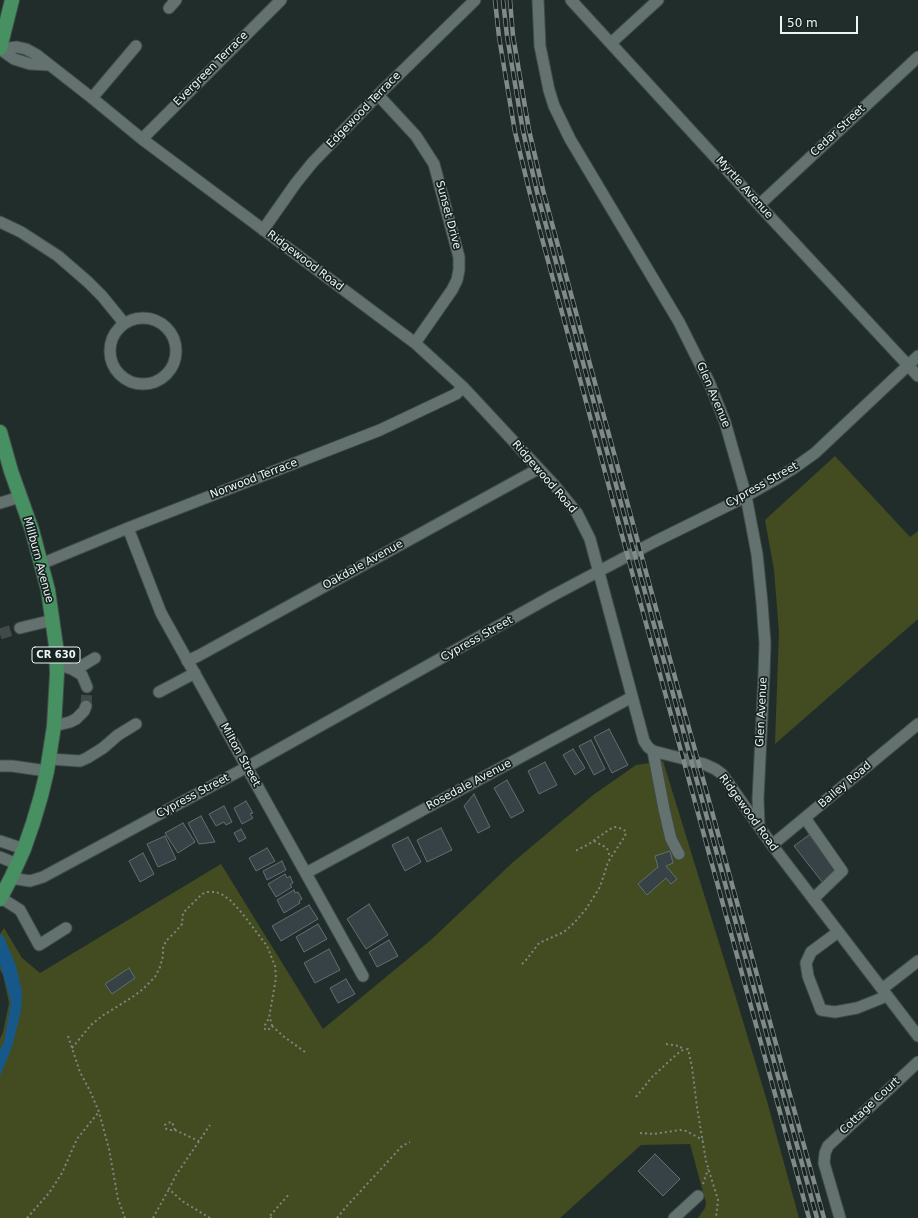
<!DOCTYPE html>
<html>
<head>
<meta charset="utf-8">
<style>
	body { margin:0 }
	#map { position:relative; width:918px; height:1218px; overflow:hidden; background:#212d2b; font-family:"DejaVu Sans",sans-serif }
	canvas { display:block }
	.scale { position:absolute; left:780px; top:16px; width:78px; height:18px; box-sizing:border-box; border:2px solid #eef5f4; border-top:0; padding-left:5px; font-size:12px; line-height:14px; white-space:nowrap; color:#eef5f4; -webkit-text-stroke:3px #172321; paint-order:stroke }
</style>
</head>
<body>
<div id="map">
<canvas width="918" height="1218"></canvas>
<div class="scale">50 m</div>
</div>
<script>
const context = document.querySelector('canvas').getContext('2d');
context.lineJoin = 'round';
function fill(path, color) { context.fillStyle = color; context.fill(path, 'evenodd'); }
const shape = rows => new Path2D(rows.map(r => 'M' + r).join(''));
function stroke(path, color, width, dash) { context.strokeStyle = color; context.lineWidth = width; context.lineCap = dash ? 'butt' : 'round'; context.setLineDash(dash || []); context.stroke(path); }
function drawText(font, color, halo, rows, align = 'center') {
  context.font = font + ' "DejaVu Sans",sans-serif'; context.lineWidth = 3.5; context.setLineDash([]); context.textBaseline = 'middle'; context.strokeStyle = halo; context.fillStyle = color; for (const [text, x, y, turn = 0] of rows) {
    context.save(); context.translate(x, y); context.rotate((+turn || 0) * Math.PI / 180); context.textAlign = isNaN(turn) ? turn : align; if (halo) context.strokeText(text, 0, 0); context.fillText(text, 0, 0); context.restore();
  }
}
const green = shape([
	[835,456,910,537,918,531,918,619,775,744,779,632,774,570,765,520],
	[663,761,736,998,767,1101,799,1218,698,1218,705,1208,706,1203,690,1144,641,1145,560,1218,0,1218,0,1039,3,1032,9,1003,3,975,0,970,0,934,4,928,22,958,40,973,221,864,323,1029,432,939,512,863,593,795,636,765]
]);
const water = shape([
	[2,933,16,966,22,992,21,1011,12,1047,0,1076,0,1050,4,1042,11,1002,0,964,0,937]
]);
const building = shape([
	[609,729,628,765,612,773,594,737,609,729],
	[591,740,605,769,594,775,579,746,591,740],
	[573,749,585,768,575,775,563,755,573,749],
	[545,762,557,785,539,794,528,771,545,762],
	[507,780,524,811,511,818,494,788,507,780],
	[474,794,490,827,478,833,464,806,474,794],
	[246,801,253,813,250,814,253,818,242,824,234,808,246,801],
	[224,806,232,822,226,825,224,822,216,826,209,814,224,806],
	[201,816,215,842,199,844,188,823,201,816],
	[183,823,195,842,178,853,165,833,183,823],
	[441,828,452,850,427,862,417,840,441,828],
	[241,829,246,838,239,842,234,833,241,829],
	[809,835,838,871,823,883,794,846,809,835],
	[165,836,176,859,158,867,147,844,165,836],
	[408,837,421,862,405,871,392,845,408,837],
	[267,848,275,861,256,871,249,858,267,848],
	[670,851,673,863,666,866,677,879,671,884,666,878,647,895,638,884,658,867,655,856,670,851],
	[143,853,154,874,140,882,129,861,143,853],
	[282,861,286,870,267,880,263,871,282,861],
	[285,874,287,878,290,876,293,883,290,885,292,887,276,897,268,884,285,874],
	[294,890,295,893,298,892,302,899,299,901,300,903,284,913,277,900,294,890],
	[369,904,388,935,366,949,347,919,369,904],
	[309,905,318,919,281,941,272,926,309,905],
	[318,924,327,939,304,952,296,937,318,924],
	[389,940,398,956,377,967,369,952,389,940],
	[329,949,340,970,315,983,304,963,329,949],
	[129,968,135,978,112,994,105,984,129,968],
	[346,979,355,994,338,1003,330,988,346,979],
	[655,1154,680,1179,663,1196,638,1171,655,1154]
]);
const minorTunnel = shape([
	[0,634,20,628],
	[86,706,87,687]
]);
const path = shape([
	[594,841,607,848,610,857],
	[522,964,527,959,539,943,564,932,574,923,586,909,600,887,608,862,625,836,626,832,623,829,615,827,610,829,589,844,575,851],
	[272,1026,283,1036,305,1052],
	[68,1036,80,1072,90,1091,99,1112,109,1149,118,1199,125,1218],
	[666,1044,680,1046,683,1050],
	[72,1048,91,1025,102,1016,134,996,143,989,155,977,160,967,163,956,163,948,166,941,175,932,182,924,183,913,202,894,207,892,216,892,223,895,230,900,242,913,267,946,275,966,276,978,269,1018,265,1025,264,1028,266,1030,268,1030,272,1026,271,1021,269,1018],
	[636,1097,652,1077,677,1054,683,1050,688,1049,692,1067,697,1107,706,1161,718,1200,716,1218],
	[175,1130,172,1122,167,1123,165,1125,165,1128,168,1130,175,1130,199,1141],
	[640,1133,654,1134,680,1130,686,1131,703,1140],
	[703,1184,708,1169],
	[27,1218,49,1193,55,1184,62,1173,77,1139,98,1113],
	[153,1218,169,1189],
	[210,1218,182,1201,169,1189,176,1175,210,1125],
	[272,1218,269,1217,290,1193],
	[337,1218,346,1207,392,1157,402,1146,410,1142]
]);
const minor = shape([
	[538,0,540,46,549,90,554,106,570,139,679,322,709,382,725,422,746,496,757,554,762,603,765,643,764,675,758,799,759,825],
	[571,0,759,205,918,376],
	[169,8,176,0],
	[611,43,658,0],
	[0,49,17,47,26,49,37,55,92,98,142,139,415,343,463,387,490,416,555,486,577,513,590,539,644,741,648,747,653,751,704,764,715,769,722,774,772,845,918,1036],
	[0,49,14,59,30,64,49,65],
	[378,95,416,136,434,164,459,257,459,270,457,280,452,290,415,343],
	[92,98,136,46],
	[142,139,281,0],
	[759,205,918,57],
	[0,222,21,232,58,256,88,282,102,296,124,323],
	[263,230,296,183,313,162,378,95,475,0],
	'110 351a33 33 0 1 1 66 0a33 33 0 1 1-66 0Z',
	[0,503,20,497],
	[128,528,161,613,363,976],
	[41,564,128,528,380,430,456,394,463,387],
	[20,628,53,620],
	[187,661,198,656,538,469],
	[56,664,72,669,82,675,87,687],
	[75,670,95,658],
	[159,692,195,673],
	[54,726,70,722,76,719,84,711,86,706],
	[653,751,664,809,671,839,679,854],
	[49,759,80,761,87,758,103,748,118,735,136,724],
	[0,766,12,766,47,771],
	[805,818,842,871,813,899],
	[0,841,24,849],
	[772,845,918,724],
	[0,857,17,864],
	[306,873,632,697],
	[11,878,30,881,43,877,247,767,552,596,654,542,737,501,776,479,794,468,815,453,918,356],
	[1,898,20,910,39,945,66,928],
	[838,932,811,952,806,963,808,976,821,1010,835,1012,857,1008,887,996],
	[882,989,918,961],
	[674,1218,698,1196],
	[840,1218,824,1163,825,1153,828,1146,918,1062]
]);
const major = shape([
	[0,48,12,0],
	[0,432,11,471,32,530,48,590,56,646,57,674,54,726,47,771,41,796,33,823,24,849,11,878,0,899]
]);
const rail = shape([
	[495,0,499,37,508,91,515,132,530,194,633,576,809,1218],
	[503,0,507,36,516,90,523,131,537,192,640,574,817,1218],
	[510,0,513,36,522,89,529,130,543,190,646,572,824,1218]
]);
const shields = [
	[56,655,48]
];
const shieldNames = [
	["CR 630",56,655]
];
const streetNames = [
	["Evergreen Terrace",211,69,-45],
	["Edgewood Terrace",364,110,-46],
	["Cedar Street",838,131,-43],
	["Myrtle Avenue",744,188,48],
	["Sunset Drive",448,215,75],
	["Ridgewood Road",305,261,37],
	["Glen Avenue",713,395,67],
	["Ridgewood Road",544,477,49],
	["Norwood Terrace",254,479,-21],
	["Cypress Street",762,485,-29],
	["Millburn Avenue",38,560,75],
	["Oakdale Avenue",363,565,-29],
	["Cypress Street",477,639,-29],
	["Glen Avenue",762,712,-87],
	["Milton Street",240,755,61],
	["Rosedale Avenue",469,785,-28],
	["Bailey Road",845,785,-40],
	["Cypress Street",193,796,-28],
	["Ridgewood Road",748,813,54],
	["Cottage Court",870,1106,-43]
];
fill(green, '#434b20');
fill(water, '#17588a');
fill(building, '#364246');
stroke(building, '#626f72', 1);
stroke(minorTunnel, '#404b49', 11, [11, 5.5]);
stroke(minor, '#414b49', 13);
stroke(major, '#414b49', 16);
stroke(path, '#7c8684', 2, [2, 3]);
stroke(minor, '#64726f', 11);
stroke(major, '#479061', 14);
stroke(rail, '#808a88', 4.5);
stroke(rail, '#172321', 3, [9]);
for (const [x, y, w] of shields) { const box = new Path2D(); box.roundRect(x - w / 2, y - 8, w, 16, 3); context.fillStyle = '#172321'; context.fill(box); stroke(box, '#eef5f4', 1); }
drawText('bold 10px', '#eef5f4', null, shieldNames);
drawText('11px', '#eef5f4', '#172321', streetNames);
</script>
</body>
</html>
